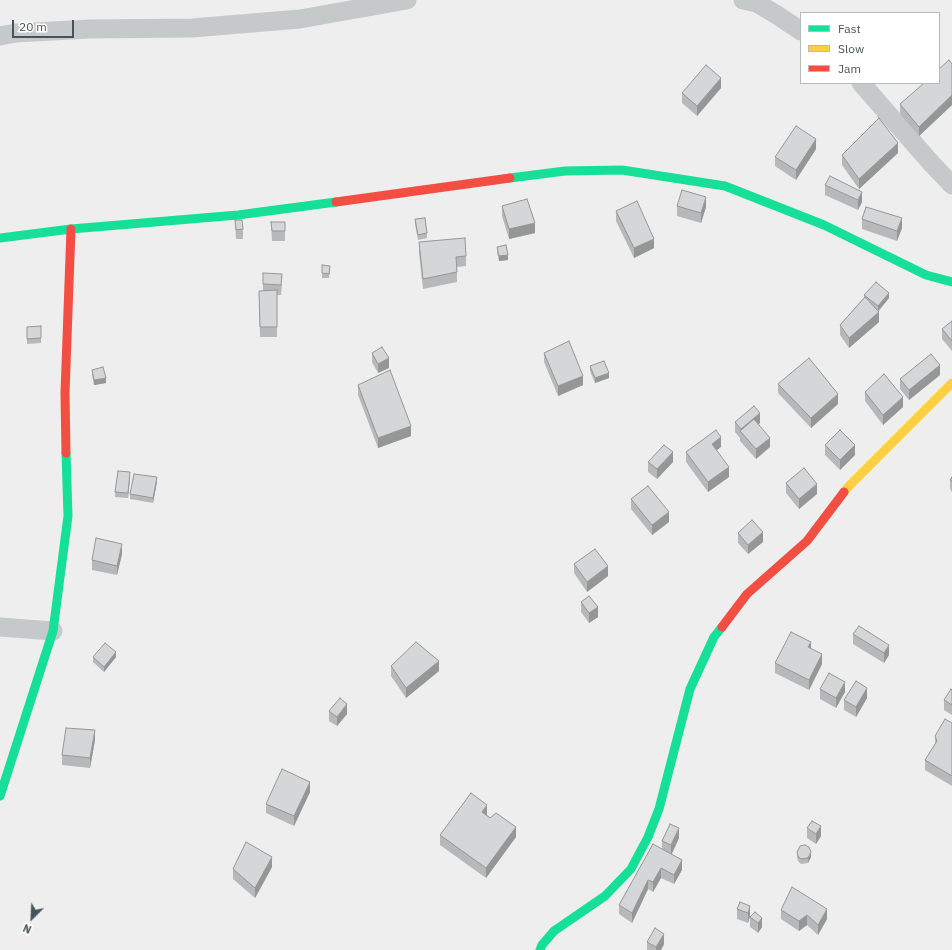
<!DOCTYPE html>
<html>
<head>
<meta charset="utf-8">
<style>
	body { margin:0 }
	#map { position:relative; width:952px; height:950px; overflow:hidden; background:#efeeee; font-family:"IBM Plex Sans",sans-serif }
	canvas { display:block }
	.legend { position:absolute; left:800px; top:12px; width:140px; height:72px; box-sizing:border-box; background:#fff; border:1px solid #b5bbbd; margin:0; padding:5px 7px; list-style:none; font-size:12px; color:#46545a }
	.legend li { display:flex; align-items:center; gap:8px; height:20px }
	.legend b { width:20px; border:1px solid #b5bbbd }
	.north { position:absolute; left:12px; top:898px; width:40px; height:40px; -webkit-text-stroke:3px #fff; paint-order:stroke; rotate:204deg; font-size:11px; font-weight:700; line-height:16px; text-align:center; color:#46545a }
	.north::after { content:''; display:block; margin:auto; width:14px; height:18px; background:#46545a; clip-path:polygon(50% 0,100% 100%,50% 72%,0 100%) }
	.scale { position:absolute; left:12px; top:20px; width:62px; height:18px; box-sizing:border-box; border:2px solid #46545a; border-top:0; padding-left:5px; font-size:12px; line-height:14px; white-space:nowrap; color:#46545a; -webkit-text-stroke:3px #fff; paint-order:stroke }
</style>
</head>
<body>
<div id="map">
<canvas width="952" height="950"></canvas>
<ul class="legend">
<li><b style="height:5px;background:#16e098"></b>Fast</li>
<li><b style="height:5px;background:#ffcf43"></b>Slow</li>
<li><b style="height:5px;background:#f24e42"></b>Jam</li>
</ul>
<div class="north">N</div>
<div class="scale">20 m</div>
</div>
<script>
const context = document.querySelector('canvas').getContext('2d');
context.lineJoin = 'round';
const shape = rows => new Path2D(rows.map(r => 'M' + r).join(''));
function stroke(path, color, width, dash) { context.strokeStyle = color; context.lineWidth = width; context.lineCap = dash ? 'butt' : 'round'; context.setLineDash(dash || []); context.stroke(path); }
function fill(path, color) { context.fillStyle = color; context.fill(path, 'evenodd'); }
const street = shape([
	[743,0,757,3,777,15,801,31],
	[0,36,16,33,90,29,192,28,300,19,407,0],
	[861,83,932,164,952,185],
	[0,627,53,631]
]);
const fast = shape([
	[510,178,565,171,622,170,725,186,824,225,926,275,952,282],
	[0,238,71,229,238,215,336,202],
	[0,796,53,631,68,516,66,453],
	[540,950,542,945,554,931,605,896,631,869,648,837,659,809,690,689,714,637,722,627]
]);
const slow = shape([
	[844,492,850,485,952,383]
]);
const jam = shape([
	[336,202,510,178],
	[66,453,65,393,71,229],
	[722,627,747,594,807,541,844,492]
]);
const wall = shape([
	[952,64,952,105,919,136,900,114,900,104],
	[721,88,697,116,682,103,682,93],
	[816,149,796,180,775,166,775,157],
	[898,153,859,189,842,165,842,155],
	[825,185,862,202,858,210,825,195],
	[502,206,535,233,509,239,502,216],
	[677,206,706,207,701,223,677,216],
	[616,211,654,248,634,258,616,221],
	[415,219,427,233,427,238,418,240,415,224],
	[862,219,902,228,897,241,862,229],
	[235,220,243,229,243,239,236,239],
	[271,222,285,222,285,241,272,241],
	[419,242,466,256,466,266,457,267,457,282,423,289,419,252],
	[497,247,508,260,499,261,497,252],
	[330,271,329,278,322,278,322,273],
	[263,284,282,284,281,295,277,295,277,337,260,337,259,291,263,291],
	[864,295,889,298,879,311,879,322,849,348,840,335,840,325,864,298],
	[952,321,952,351,942,339,942,329],
	[41,326,41,343,27,344,27,327],
	[372,353,389,368,378,373,372,362],
	[544,353,583,385,558,396,544,362],
	[590,366,609,378,595,383,590,371],
	[92,370,106,383,94,385,92,375],
	[940,375,909,400,900,389,900,379],
	[778,384,838,404,811,428,778,393],
	[358,385,411,436,378,448,358,395],
	[865,392,903,407,883,425,865,401],
	[735,422,760,423,759,424,770,447,756,459,740,441,740,438,735,432],
	[825,445,855,455,840,470,825,455],
	[721,447,716,450,729,477,708,492,686,462,686,452],
	[648,462,673,462,657,479,648,472],
	[130,477,128,498,115,497,115,492],
	[952,477,952,492,950,489,950,480],
	[157,482,153,503,130,499,130,494],
	[786,483,817,494,799,509,786,493],
	[631,499,669,522,652,535,631,509],
	[738,533,763,542,748,554,738,543],
	[122,554,117,575,92,570,92,560],
	[574,564,608,576,587,592,574,573],
	[581,602,598,617,589,623,581,612],
	[853,634,889,655,884,663,853,644],
	[811,649,822,664,809,690,775,673,775,663],
	[93,657,116,657,104,672,93,662],
	[391,666,439,671,406,698,391,676],
	[820,689,845,692,836,708,820,699],
	[952,690,952,715,944,710,944,700],
	[867,698,856,717,844,710,844,700],
	[329,711,347,714,337,726,329,721],
	[952,723,952,786,925,770,925,760,935,744,935,736],
	[95,740,90,768,62,765,62,755],
	[310,792,294,826,266,813,266,804],
	[487,815,516,837,486,878,440,845,440,835],
	[807,828,821,836,816,844,807,838],
	[679,838,672,854,682,870,674,884,661,878,653,892,648,889,632,923,619,914,619,905,662,849,662,841],
	[797,852,811,857,808,863,801,864,798,861,797,857],
	[272,867,255,898,233,879,233,869],
	[740,902,750,916,748,923,737,919,737,909],
	[781,910,827,919,818,935,807,925,799,931,781,919],
	[755,912,762,927,758,933,750,927,750,917],
	[647,942,664,944,661,950,647,950]
]);
const shadedWall = shape([
	[721,78,721,88,697,116,697,106],
	[952,95,952,105,919,136,919,127],
	[816,139,816,149,796,180,796,170],
	[898,143,898,153,859,189,859,179],
	[862,192,862,202,858,210,858,200],
	[706,197,706,207,701,223,701,213],
	[902,218,902,228,897,241,897,231],
	[535,223,535,233,509,239,509,229],
	[654,239,654,248,634,258,634,248],
	[508,255,508,260,499,261,499,256],
	[889,293,889,298,878,311,878,306],
	[879,312,879,322,849,348,849,338],
	[389,358,389,368,378,373,378,364],
	[940,365,940,375,909,400,909,390],
	[609,373,609,378,595,383,595,378],
	[583,376,583,385,558,396,558,386],
	[106,378,106,383,94,385,94,380],
	[838,394,838,404,811,428,811,418],
	[903,397,903,407,883,425,883,415],
	[760,413,760,423,744,435,741,431,741,429],
	[411,426,411,436,378,448,378,438],
	[721,437,721,447,712,454,712,444],
	[770,438,770,447,756,459,756,449],
	[855,445,855,455,840,470,840,460],
	[673,452,673,462,657,479,657,469],
	[729,467,729,477,708,492,708,482],
	[130,472,130,477,128,498,128,493],
	[157,477,157,482,153,503,153,498],
	[817,484,817,494,799,509,799,499],
	[669,512,669,522,652,535,652,525],
	[763,532,763,542,748,554,748,545],
	[122,544,122,554,117,575,117,566],
	[608,566,608,576,587,592,587,582],
	[598,607,598,617,589,623,589,613],
	[811,642,811,652,808,647],
	[889,645,889,655,884,663,884,653],
	[116,652,116,657,104,672,104,667],
	[822,654,822,664,809,690,809,680],
	[439,661,439,671,406,698,406,688],
	[845,682,845,692,836,708,836,698],
	[867,688,867,698,856,717,856,707],
	[347,704,347,714,337,726,337,717],
	[95,730,95,740,90,768,90,758],
	[310,782,310,792,294,826,294,816],
	[487,805,487,815,482,822,482,812],
	[821,826,821,836,816,844,816,834],
	[516,827,516,837,486,878,486,868],
	[679,828,679,838,671,855,671,845],
	[811,852,811,857,808,863,808,858],
	[272,857,272,867,255,898,255,888],
	[682,860,682,870,674,884,674,875],
	[661,868,661,878,653,892,653,882],
	[648,880,648,889,632,923,632,913],
	[750,906,750,916,748,923,748,913],
	[827,909,827,919,818,935,818,925],
	[807,915,807,925,799,931,799,921],
	[762,918,762,927,758,933,758,923],
	[664,934,664,944,661,950,656,950,656,947]
]);
const building = shape([
	[949,60,952,64,952,95,919,127,900,104,924,83,939,83,939,69,949,60],
	[706,65,721,78,697,106,682,93,706,65],
	[879,118,898,143,859,179,842,155,879,118],
	[796,126,816,139,796,170,775,157,796,126],
	[830,176,862,192,858,200,825,185,830,176],
	[682,190,706,197,701,213,677,206,682,190],
	[527,199,535,223,509,229,502,206,527,199],
	[637,201,654,239,634,248,616,211,637,201],
	[866,207,902,218,897,231,862,219,866,207],
	[425,218,427,233,418,235,415,219,425,218],
	[235,220,242,220,243,229,236,230,235,220],
	[271,222,285,222,285,231,272,231,271,222],
	[465,238,466,256,456,257,457,272,423,279,419,242,465,238],
	[506,245,508,255,499,256,497,247,506,245],
	[322,265,330,266,329,274,322,273,322,265],
	[263,273,282,274,281,285,263,284,263,273],
	[876,282,889,293,878,306,864,295,876,282],
	[277,290,277,327,260,327,259,291,277,290],
	[865,297,879,312,849,338,840,325,865,297],
	[952,321,952,341,942,329,952,321],
	[41,326,41,338,27,339,27,327,41,326],
	[569,341,583,376,558,386,544,353,569,341],
	[382,347,389,358,378,364,372,353,382,347],
	[931,354,940,365,909,390,900,379,931,354],
	[809,358,838,394,811,418,778,384,809,358],
	[604,361,609,373,595,378,590,366,604,361],
	[103,367,106,378,94,380,92,370,103,367],
	[390,370,411,426,378,438,358,385,390,370],
	[884,374,903,397,883,415,865,392,884,374],
	[754,406,760,413,741,429,735,422,754,406],
	[754,419,770,438,756,449,740,431,754,419],
	[716,430,721,437,712,444,729,467,708,482,686,452,716,430],
	[840,430,855,445,840,460,825,445,840,430],
	[664,445,673,452,657,469,648,462,664,445],
	[804,468,817,484,799,499,786,483,804,468],
	[118,471,130,472,128,493,115,492,118,471],
	[134,474,157,477,153,498,130,494,134,474],
	[952,477,952,482,950,480,952,477],
	[648,486,669,512,652,525,631,499,648,486],
	[752,520,763,532,748,545,738,533,752,520],
	[96,538,122,544,117,566,92,560,96,538],
	[595,549,608,566,587,582,574,564,595,549],
	[589,596,598,607,589,613,581,602,589,596],
	[859,626,889,645,884,653,853,634,859,626],
	[791,632,811,642,808,647,822,654,809,680,775,663,791,632],
	[416,642,439,661,406,688,391,666,416,642],
	[105,643,116,652,104,667,93,657,105,643],
	[829,673,845,682,836,698,820,689,829,673],
	[856,681,867,688,856,707,844,700,856,681],
	[951,689,952,690,952,705,944,700,951,689],
	[340,698,347,704,337,717,329,711,340,698],
	[945,719,952,723,952,776,925,760,937,741,935,736,945,719],
	[66,728,95,730,90,758,62,755,66,728],
	[282,769,310,782,294,816,266,804,282,769],
	[471,793,487,805,482,812,490,818,496,813,516,827,486,868,440,835,471,793],
	[812,821,821,826,816,834,807,828,812,821],
	[670,824,679,828,671,845,662,841,670,824],
	[246,842,272,857,255,888,233,869,246,842],
	[653,844,682,860,674,875,661,868,653,882,648,880,632,913,619,905,653,844],
	[805,845,809,847,811,852,808,858,801,859,798,856,797,852,800,846,805,845],
	[792,887,827,909,818,925,807,915,799,921,781,910,792,887],
	[740,902,750,906,748,913,737,909,740,902],
	[755,912,762,918,758,923,750,917,755,912],
	[655,928,664,934,656,947,647,942,655,928]
]);
stroke(street, '#c6c9ca', 19);
stroke(fast, '#16e098', 9);
stroke(slow, '#ffcf43', 9);
stroke(jam, '#f24e42', 9);
fill(wall, '#b7b8b9');
fill(shadedWall, '#959696');
fill(building, '#d5d6d7');
stroke(building, '#959696', 1);
</script>
</body>
</html>
